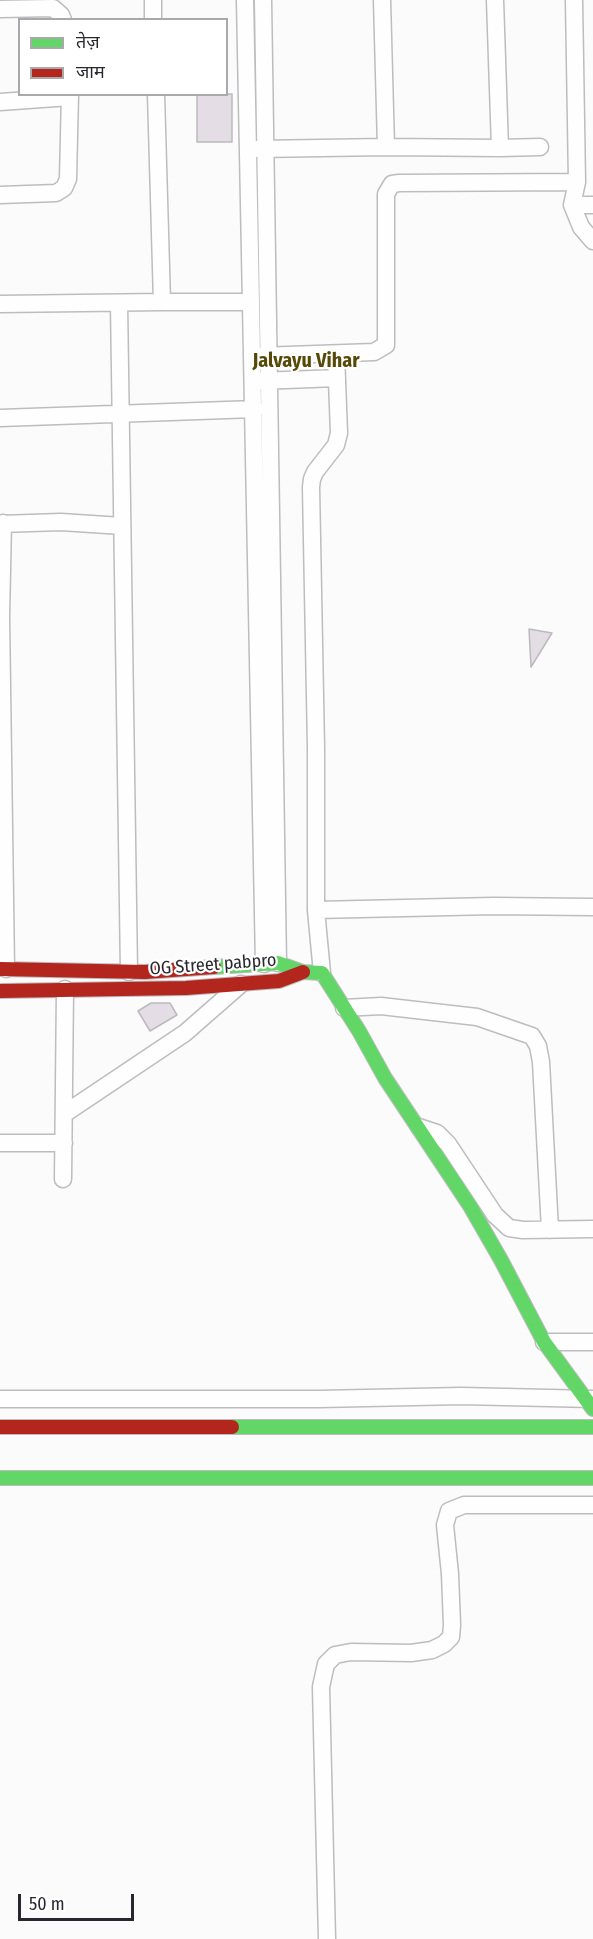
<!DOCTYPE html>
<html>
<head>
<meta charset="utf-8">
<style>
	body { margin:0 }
	#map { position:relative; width:593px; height:1939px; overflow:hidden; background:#fbfbfb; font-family:"Fira Sans Condensed","Noto Sans Devanagari",sans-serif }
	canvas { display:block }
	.legend { position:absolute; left:18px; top:18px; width:210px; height:78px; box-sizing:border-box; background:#fff; border:2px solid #a9a9ac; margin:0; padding:8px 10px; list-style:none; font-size:18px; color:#282730 }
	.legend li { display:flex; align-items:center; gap:12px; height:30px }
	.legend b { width:30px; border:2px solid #a9a9ac }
	.scale { position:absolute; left:18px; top:1894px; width:116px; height:27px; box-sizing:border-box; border:3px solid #282730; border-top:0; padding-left:8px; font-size:18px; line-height:21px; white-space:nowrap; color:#282730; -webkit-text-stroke:4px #fff; paint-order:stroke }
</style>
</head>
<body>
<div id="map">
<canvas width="593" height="1939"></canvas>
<ul class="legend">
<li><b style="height:8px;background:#63d668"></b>तेज़</li>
<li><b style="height:8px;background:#b3261e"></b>जाम</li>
</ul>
<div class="scale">50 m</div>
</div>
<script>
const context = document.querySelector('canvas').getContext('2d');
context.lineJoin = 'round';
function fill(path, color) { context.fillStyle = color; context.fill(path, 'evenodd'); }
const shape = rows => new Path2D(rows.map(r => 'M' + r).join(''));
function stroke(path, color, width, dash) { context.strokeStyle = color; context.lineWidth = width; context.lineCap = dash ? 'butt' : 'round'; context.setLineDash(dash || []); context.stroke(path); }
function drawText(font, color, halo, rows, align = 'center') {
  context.font = font + ' "Fira Sans Condensed",sans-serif'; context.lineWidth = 4.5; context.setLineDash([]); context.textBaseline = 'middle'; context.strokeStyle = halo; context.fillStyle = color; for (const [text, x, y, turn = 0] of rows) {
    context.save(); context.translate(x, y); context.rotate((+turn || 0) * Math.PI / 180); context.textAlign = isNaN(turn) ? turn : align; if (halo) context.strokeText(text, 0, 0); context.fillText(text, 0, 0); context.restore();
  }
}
const building = shape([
	[197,94,232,94,232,142,197,142,197,94],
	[529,629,552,633,531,667,529,629],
	[151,1003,170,1003,177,1015,150,1031,138,1011,151,1003]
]);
const street = shape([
	[153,0,153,20],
	[245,0,264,964],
	[263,0,278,963],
	[382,0,386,147],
	[0,9,53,8,61,15,63,20],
	[156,94,162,302,250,302],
	[0,102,70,97],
	[500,148,540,147],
	[257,149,386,147,500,148,495,0],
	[577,182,572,205,593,205],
	[0,195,56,193,64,188,68,179,70,94],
	[572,205,581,227,593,241],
	[119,303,129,972],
	[0,304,162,302],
	[259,356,374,352,386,345,386,194,392,184,399,183,577,182,574,0],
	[260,381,337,378],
	[0,418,255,409],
	[3,523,1,616,6,969],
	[0,524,61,522,122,526],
	[316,910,493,906,593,907],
	[322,973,316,910,316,748,311,487,312,479,315,472,336,445,339,433,336,354],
	[344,1008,381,1006,477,1017,532,1036,538,1046,541,1062,550,1230],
	[64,1114,185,1033,241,984],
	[419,1127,437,1133,448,1144,495,1215,509,1228,523,1230,593,1229],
	[0,1143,64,1143],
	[63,1179,65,989],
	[544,1342,593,1342],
	[0,1399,319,1399,461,1396,593,1399],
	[327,1939,321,1687,326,1664,335,1655,351,1652,411,1653,432,1650,444,1644,451,1637,452,1625,450,1574,445,1525,449,1511,464,1505,593,1505]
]);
const fast = shape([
	[214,967,278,963,303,972,322,973,359,1031,385,1078,470,1206,501,1260,544,1342,593,1409],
	[232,1427,593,1427],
	[0,1478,593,1478]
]);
const jam = shape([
	[0,969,145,972,214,967],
	[0,991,186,988,279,981,303,972],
	[0,1427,232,1427]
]);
const streetNames = [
	["OG Street pabpro",213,965,-4]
];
const neighbourhoodNames = [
	["Jalvayu Vihar",306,361]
];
fill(building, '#e4dde5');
stroke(building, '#bcbabc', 1.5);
stroke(street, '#bdbdc0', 19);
stroke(fast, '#bdbdc0', 16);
stroke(jam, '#bdbdc0', 16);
stroke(street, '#fefefe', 16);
stroke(fast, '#63d668', 14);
stroke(jam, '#b3261e', 14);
drawText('18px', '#282730', '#fff', streetNames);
drawText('bold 20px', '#574a09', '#fff', neighbourhoodNames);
</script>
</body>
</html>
